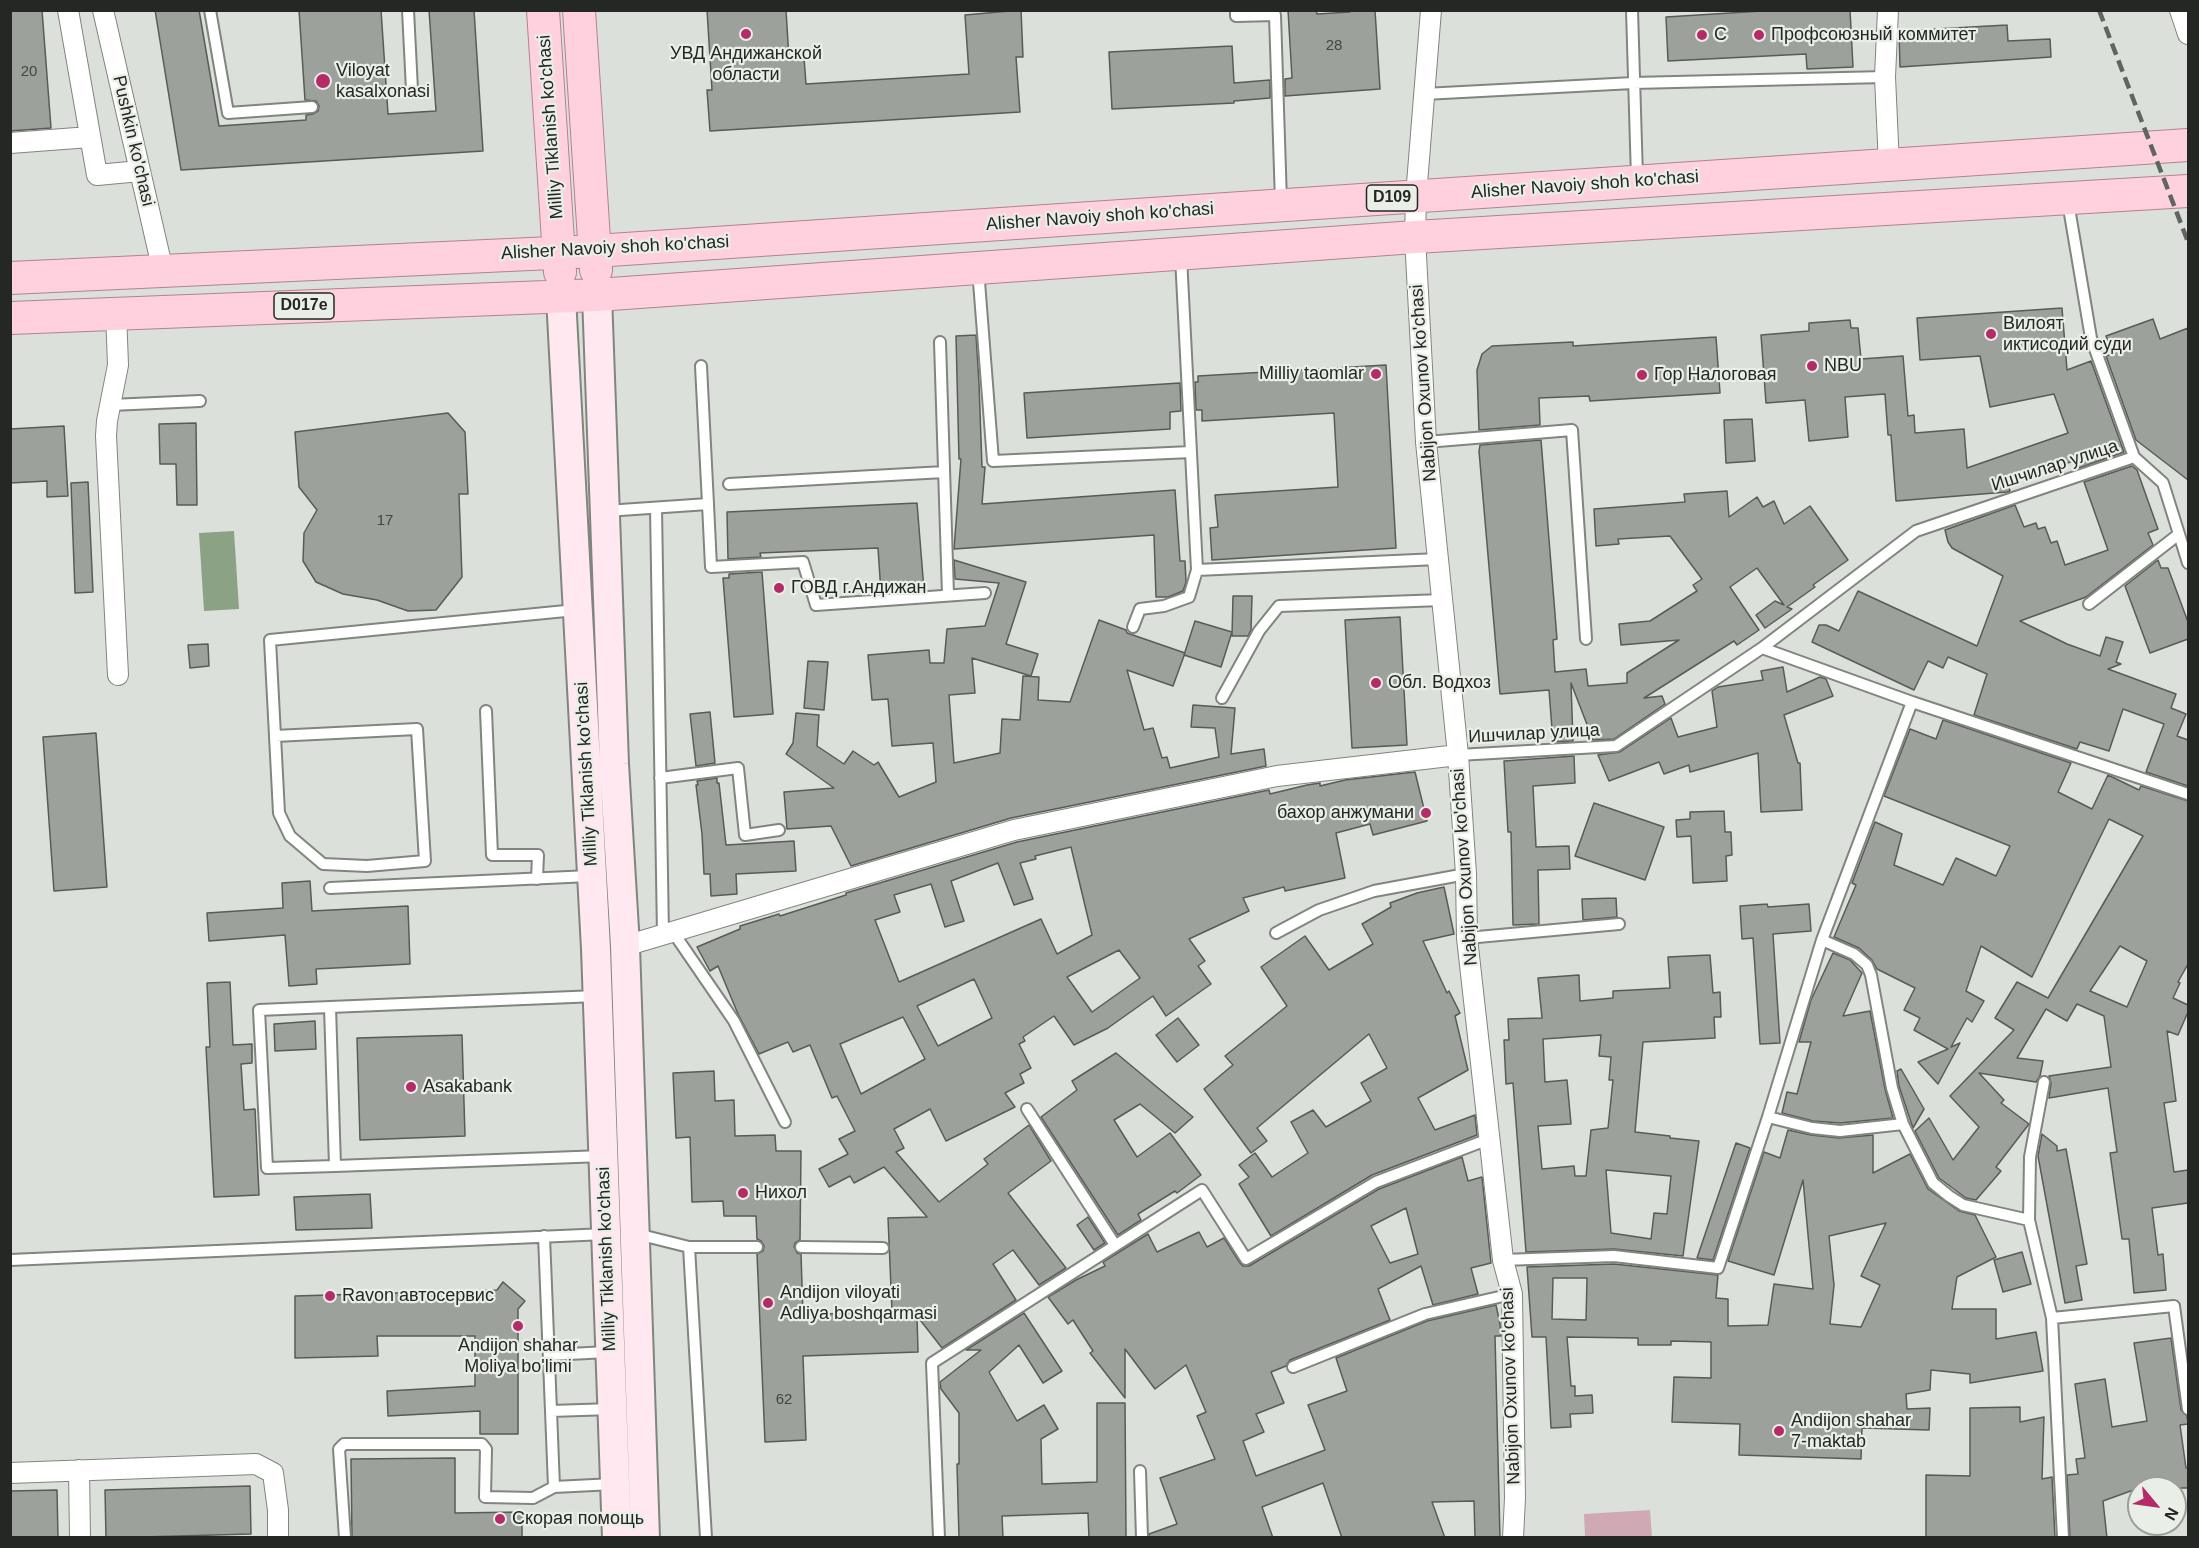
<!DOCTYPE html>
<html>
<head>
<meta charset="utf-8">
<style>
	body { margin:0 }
	#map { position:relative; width:2199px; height:1548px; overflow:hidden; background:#dbe1da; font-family:Arial,sans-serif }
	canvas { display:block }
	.frame { position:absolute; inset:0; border:12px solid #252724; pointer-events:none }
	.north { position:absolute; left:2127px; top:1476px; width:60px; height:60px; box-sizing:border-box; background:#e9eee7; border:2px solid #9b9e99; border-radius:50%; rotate:119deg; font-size:16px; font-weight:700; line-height:24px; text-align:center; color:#252724 }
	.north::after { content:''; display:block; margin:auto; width:21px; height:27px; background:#b52b68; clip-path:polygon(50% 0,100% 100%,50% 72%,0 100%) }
</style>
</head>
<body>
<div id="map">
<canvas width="2199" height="1548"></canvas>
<div class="frame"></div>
<div class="north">N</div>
</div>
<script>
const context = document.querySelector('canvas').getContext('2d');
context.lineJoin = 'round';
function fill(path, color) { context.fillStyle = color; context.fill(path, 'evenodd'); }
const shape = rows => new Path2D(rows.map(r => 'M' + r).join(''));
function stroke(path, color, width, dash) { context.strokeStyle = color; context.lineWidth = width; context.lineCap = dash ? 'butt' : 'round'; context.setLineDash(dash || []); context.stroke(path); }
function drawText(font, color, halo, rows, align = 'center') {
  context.font = font + ' Arial,sans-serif'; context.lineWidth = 4.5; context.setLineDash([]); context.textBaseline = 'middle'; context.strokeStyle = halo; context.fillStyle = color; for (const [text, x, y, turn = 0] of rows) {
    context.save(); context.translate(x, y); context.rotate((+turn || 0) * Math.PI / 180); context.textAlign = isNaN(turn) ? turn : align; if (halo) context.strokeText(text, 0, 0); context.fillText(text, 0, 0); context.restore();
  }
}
const green = shape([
	[1650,1510,1652,1537,1585,1537,1584,1514]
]);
const water = shape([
	[234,531,239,609,204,611,199,533]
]);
const building = shape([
	[10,10,42,10,51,128,10,131,10,10],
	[155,10,199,10,219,126,306,120,306,115,313,114,318,111,319,106,316,101,305,100,299,10,381,10,388,114,436,111,429,10,474,10,483,151,181,170,155,10],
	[707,10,786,10,789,59,804,58,806,84,969,74,965,15,1021,10,1023,57,1016,57,1020,112,710,131,707,90,712,90,707,10],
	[1288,10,1316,10,1317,14,1350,12,1350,10,1375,10,1380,89,1285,96,1285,79,1292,78,1288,10],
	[1778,10,1850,10,1853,67,1807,69,1806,54,1668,61,1666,17,1778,10],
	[2007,25,2008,41,2050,39,2051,57,1900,67,1899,31,2007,25],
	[1232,46,1234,83,1270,80,1270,98,1234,101,1234,103,1112,109,1109,52,1232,46],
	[2062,308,2067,370,2091,361,2124,452,2079,468,2076,460,2008,484,2010,491,2007,492,1896,501,1891,435,1888,435,1885,394,1845,397,1848,437,1809,441,1805,400,1766,403,1761,335,1809,331,1809,323,1850,320,1851,328,1858,328,1861,359,1903,356,1908,416,1914,415,1915,433,1964,429,1967,468,2068,433,2054,394,1990,407,1980,356,1920,360,1917,318,2062,308],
	[2153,319,2160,339,2188,328,2188,480,2136,440,2106,356,2112,354,2106,336,2153,319],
	[976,335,979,383,982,467,985,467,982,504,1175,490,1180,561,1185,561,1186,582,1183,591,1168,597,1156,597,1154,535,954,549,961,459,959,459,956,336,976,335],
	[1716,337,1720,393,1590,401,1589,396,1539,398,1540,425,1479,430,1477,370,1482,354,1492,346,1573,342,1573,346,1716,337],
	[1386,365,1396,548,1212,560,1210,528,1218,527,1215,495,1338,487,1334,413,1202,421,1202,410,1196,410,1195,382,1198,382,1198,376,1386,365],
	[1180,383,1181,411,1170,412,1170,429,1027,438,1024,393,1180,383],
	[448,413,465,432,468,494,459,494,462,577,436,610,408,611,377,600,343,594,316,582,303,561,304,533,317,510,299,487,295,432,448,413],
	[1752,419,1755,461,1726,463,1724,420,1752,419],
	[196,423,197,505,177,505,176,464,160,464,159,424,196,423],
	[64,426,68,496,47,497,47,481,10,483,10,429,64,426],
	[1541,440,1557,639,1553,640,1555,672,1586,669,1588,686,1627,683,1627,673,1679,640,1621,645,1619,624,1650,621,1697,591,1693,585,1702,579,1670,536,1618,539,1619,544,1596,546,1594,509,1685,502,1684,494,1727,491,1729,517,1757,497,1763,507,1774,501,1784,524,1810,506,1848,560,1813,585,1815,587,1787,607,1792,609,1765,628,1756,615,1775,601,1784,605,1757,568,1730,587,1759,630,1737,645,1734,641,1644,698,1662,696,1665,704,1614,739,1593,740,1571,683,1573,741,1553,742,1549,690,1500,694,1479,451,1480,445,1541,440],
	[2132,466,2137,470,2158,529,2148,533,2153,545,2086,597,2020,621,2067,644,2100,656,2106,637,2123,642,2116,662,2121,664,2108,669,2176,694,2171,708,2186,714,2177,736,2188,740,2188,786,2146,772,2164,724,2123,709,2109,751,2080,742,2077,749,1974,715,1987,674,1948,657,1943,668,1928,661,1914,690,1812,642,1819,625,1826,625,1839,631,1858,591,1977,646,2003,576,1952,548,1948,542,1945,530,2015,505,2024,527,2036,523,2038,529,2045,527,2051,543,2057,541,2065,565,2108,550,2084,482,2132,466],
	[88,482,93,592,75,593,71,483,88,482],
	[917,503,924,590,881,593,878,548,760,553,761,557,728,559,727,512,917,503],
	[954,560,1026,582,1006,644,1038,654,1031,676,972,658,975,693,949,695,954,763,1000,753,1002,719,1020,720,1023,676,1039,677,1038,700,1070,702,1099,620,1126,630,1127,633,1185,653,1173,686,1127,670,1144,730,1153,728,1162,758,1167,757,1170,768,1219,757,1215,728,1191,727,1193,705,1235,708,1231,754,1264,749,1266,766,1011,818,851,866,831,826,787,829,784,792,834,788,786,754,793,743,796,713,819,715,817,746,844,764,853,751,874,765,878,762,899,797,936,782,933,743,892,746,888,699,872,700,868,655,929,650,930,663,944,663,947,629,985,626,999,583,955,579,954,560],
	[2158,560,2161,568,2168,568,2188,622,2188,639,2150,653,2125,586,2158,560],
	[762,572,773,714,734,717,723,578,729,578,729,574,762,572],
	[1233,596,1252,596,1251,630,1248,636,1232,636,1233,596],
	[1400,617,1407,745,1352,748,1345,620,1400,617],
	[1195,621,1232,632,1221,667,1184,655,1195,621],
	[208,644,209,666,190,668,188,645,208,644],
	[808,661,828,662,824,710,804,708,808,661],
	[1783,667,1787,692,1820,677,1826,679,1833,696,1784,715,1798,763,1800,763,1802,810,1761,812,1758,753,1690,772,1689,765,1664,774,1659,762,1609,781,1598,755,1620,752,1671,718,1678,737,1717,727,1712,691,1718,687,1763,680,1761,671,1783,667],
	[710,712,715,763,696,766,690,714,710,712],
	[1943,720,2071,763,2058,792,2092,809,2108,775,2139,790,2141,786,2188,801,2188,964,2178,982,2180,983,2173,998,2188,1005,2188,1012,2178,1035,2167,1031,2176,1101,2164,1103,2174,1172,2188,1170,2188,1203,2152,1208,2158,1255,2163,1254,2166,1290,2134,1293,2129,1239,2122,1239,2110,1153,2117,1152,2108,1088,2049,1098,2051,1083,2049,1076,2111,1067,2104,1016,2077,1004,2067,1021,2046,1009,2017,1058,2043,1061,2040,1076,2036,1082,1979,1073,2004,1100,2001,1103,2029,1124,1996,1167,2001,1171,1976,1200,1966,1198,1939,1178,1915,1131,1929,1118,1953,1160,1979,1127,1950,1096,2014,1030,1995,1018,2017,982,2048,998,2143,836,2109,819,2032,977,1981,946,1966,991,1984,1001,1972,1022,1967,1018,1951,1047,1960,1043,1938,1084,1918,1062,1948,1049,1914,1030,1920,1018,1904,1010,1915,988,1877,969,1872,960,1859,948,1834,937,1856,885,1852,883,1875,822,1902,834,1894,865,1943,885,1956,858,1996,876,2010,846,1884,796,1910,729,1936,739,1943,720],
	[2120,946,2147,961,2127,1007,2090,991,2120,946],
	[96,733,107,887,54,891,43,737,96,733],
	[1574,756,1575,783,1533,786,1536,847,1569,846,1570,869,1538,870,1539,924,1513,925,1511,832,1508,832,1504,761,1574,756],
	[1415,772,1427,821,1373,835,1370,824,1336,833,1345,878,1285,891,1284,887,1243,898,1249,911,1189,939,1205,961,1198,966,1211,984,1166,1016,1153,996,1108,1028,1074,1045,1054,1016,1023,1037,1025,1041,1019,1044,1031,1068,1020,1074,1024,1083,1005,1093,1015,1107,946,1141,930,1109,894,1129,904,1148,896,1152,939,1202,988,1164,984,1159,1029,1125,1051,1161,1008,1193,1066,1268,1039,1285,1013,1250,993,1264,1016,1300,942,1348,917,1316,918,1352,803,1356,806,1440,765,1442,757,1254,763,1251,764,1246,761,1241,757,1239,756,1216,724,1216,723,1201,692,1202,690,1137,676,1138,673,1073,714,1071,715,1101,734,1100,735,1136,775,1135,776,1151,801,1151,800,1240,795,1243,794,1247,797,1253,801,1254,803,1315,892,1311,888,1218,927,1217,884,1167,854,1183,850,1176,829,1187,819,1169,848,1154,839,1139,855,1131,837,1096,832,1098,810,1045,793,1052,788,1042,759,1054,738,1014,718,966,710,971,697,947,740,929,740,926,779,914,780,916,846,895,846,893,1017,842,1269,790,1270,794,1307,785,1320,783,1320,786,1345,780,1415,772],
	[1071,847,1092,935,1057,954,1041,919,899,982,875,920,900,912,894,895,931,884,945,927,964,921,951,881,998,863,1014,905,1033,899,1020,863,1036,859,1035,856,1071,847],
	[1119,950,1140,978,1092,1012,1067,977,1119,950],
	[974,979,992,1018,938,1046,917,1006,974,979],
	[903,1017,925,1059,861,1094,840,1044,903,1017],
	[717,778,717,783,719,783,726,845,794,841,796,871,736,874,737,894,711,896,710,874,704,874,702,834,696,785,698,785,697,781,717,778],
	[1594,803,1664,827,1645,880,1575,856,1594,803],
	[1724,811,1725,832,1731,832,1732,855,1726,856,1727,881,1693,883,1691,836,1677,837,1676,820,1690,819,1690,812,1724,811],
	[310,881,312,911,408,906,410,964,316,969,317,984,289,986,285,935,209,941,207,913,283,908,282,883,310,881],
	[1444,887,1454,934,1423,941,1447,993,1449,991,1460,1013,1455,1016,1468,1070,1418,1098,1435,1130,1475,1115,1477,1135,1372,1175,1271,1236,1239,1184,1249,1177,1239,1165,1255,1153,1272,1177,1308,1153,1291,1122,1313,1110,1326,1127,1371,1101,1361,1083,1387,1068,1369,1034,1257,1128,1267,1141,1251,1153,1204,1089,1233,1065,1225,1056,1287,1006,1261,967,1305,936,1329,970,1373,944,1362,924,1391,907,1390,903,1417,893,1444,887],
	[1616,898,1617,917,1583,920,1582,899,1616,898],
	[1767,904,1768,907,1809,904,1811,931,1773,934,1780,1043,1760,1044,1753,938,1742,939,1740,906,1767,904],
	[1833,953,1850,960,1862,973,1843,1016,1870,1011,1885,1089,1893,1118,1840,1123,1813,1121,1782,1113,1787,1092,1797,1094,1811,1042,1799,1042,1811,1000,1833,953],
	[1710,955,1713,993,1720,992,1721,1017,1714,1017,1715,1038,1643,1042,1635,1132,1670,1136,1670,1138,1699,1141,1683,1256,1614,1249,1526,1252,1513,1083,1506,1084,1504,1040,1509,1040,1508,1019,1542,1018,1538,978,1579,975,1580,1001,1613,998,1613,991,1670,988,1668,957,1710,955],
	[1601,1035,1599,1056,1611,1057,1609,1080,1613,1080,1608,1128,1591,1130,1586,1176,1575,1176,1574,1166,1542,1169,1538,1126,1571,1124,1567,1080,1545,1082,1543,1039,1601,1035],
	[1606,1170,1671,1176,1667,1214,1654,1213,1651,1239,1611,1233,1606,1170],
	[230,982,233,1045,252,1044,252,1063,241,1064,244,1110,255,1109,259,1195,214,1197,206,1047,210,1047,207,983,230,982],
	[1178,1018,1199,1045,1177,1062,1156,1035,1178,1018],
	[315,1021,316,1049,275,1051,274,1024,315,1021],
	[462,1035,465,1136,360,1140,357,1038,462,1035],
	[1116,1053,1193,1117,1175,1133,1140,1104,1114,1120,1137,1157,1170,1133,1201,1175,1177,1193,1175,1191,1138,1214,1141,1220,1118,1235,1041,1117,1077,1090,1072,1081,1116,1053],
	[1901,1069,1924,1109,1913,1128,1899,1086,1897,1071,1901,1069],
	[1788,1130,1811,1135,1839,1138,1873,1135,1873,1173,1910,1154,1928,1189,1959,1211,1975,1215,1996,1257,1957,1277,1952,1309,1996,1309,1996,1339,2036,1332,2043,1371,1970,1383,1970,1374,1931,1370,1930,1390,1906,1394,1907,1409,1930,1408,1929,1430,1862,1428,1861,1459,1739,1455,1740,1424,1672,1422,1674,1377,1711,1378,1711,1342,1671,1341,1671,1345,1638,1345,1638,1338,1567,1337,1571,1386,1575,1386,1575,1396,1592,1395,1593,1413,1570,1414,1571,1427,1551,1428,1546,1337,1532,1337,1527,1267,1614,1264,1718,1275,1716,1298,1728,1299,1728,1326,1768,1325,1774,1284,1813,1289,1803,1180,1774,1275,1728,1261,1764,1152,1780,1158,1788,1130],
	[1886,1223,1861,1276,1880,1285,1861,1327,1830,1324,1834,1285,1829,1236,1886,1223],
	[1553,1278,1587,1278,1586,1320,1552,1319,1553,1278],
	[2042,1134,2057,1146,2057,1151,2066,1149,2087,1264,2076,1266,2082,1300,2065,1303,2038,1156,2042,1134],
	[1736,1143,1750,1148,1713,1260,1697,1258,1736,1143],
	[1462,1157,1468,1181,1482,1177,1491,1263,1471,1268,1478,1294,1433,1305,1421,1266,1378,1289,1390,1320,1290,1360,1286,1366,1271,1372,1284,1403,1256,1414,1264,1432,1243,1441,1256,1476,1325,1450,1308,1405,1347,1391,1336,1358,1427,1321,1496,1305,1500,1324,1501,1336,1495,1336,1500,1538,1475,1538,1474,1501,1432,1502,1445,1538,1342,1538,1323,1483,1262,1507,1273,1538,1149,1538,1149,1534,1177,1524,1160,1478,1215,1459,1197,1416,1206,1412,1186,1365,1155,1389,1125,1349,1125,1398,1090,1353,1093,1351,1073,1320,1068,1324,1048,1297,1076,1280,1105,1266,1103,1262,1148,1234,1157,1252,1199,1232,1207,1247,1224,1238,1240,1263,1243,1266,1249,1266,1379,1189,1462,1157],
	[1406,1208,1418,1254,1390,1263,1371,1226,1406,1208],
	[370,1194,372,1228,296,1230,294,1197,370,1194],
	[1088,1217,1105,1243,1094,1250,1077,1225,1088,1217],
	[2022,1252,2031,1284,2003,1292,1994,1260,2022,1252],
	[503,1282,525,1301,518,1309,518,1434,480,1434,480,1411,388,1416,387,1391,475,1386,475,1336,377,1336,378,1356,295,1358,295,1296,497,1290,503,1282],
	[1024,1313,1062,1371,1043,1383,1019,1345,989,1372,1017,1421,1044,1405,1058,1429,1041,1439,1042,1484,1097,1482,1097,1403,1125,1403,1126,1538,1089,1538,1088,1513,1002,1516,1003,1538,959,1538,957,1464,959,1464,959,1413,941,1389,940,1382,981,1350,966,1350,1024,1313],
	[2171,1338,2181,1410,2187,1416,2188,1424,2180,1425,2186,1468,2188,1468,2188,1488,2139,1488,2103,1501,2107,1538,2070,1538,2067,1475,2078,1474,2076,1459,2085,1458,2075,1384,2105,1379,2112,1427,2147,1421,2134,1343,2171,1338],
	[2020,1407,2020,1422,2044,1417,2042,1479,2052,1477,2055,1538,1926,1538,1926,1475,1970,1476,1970,1408,2020,1407],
	[455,1458,455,1513,522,1512,522,1538,352,1538,351,1459,455,1458],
	[250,1486,251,1534,106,1538,105,1490,250,1486],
	[57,1490,58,1538,11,1538,11,1491,57,1490]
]);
const lane = shape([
	[210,10,228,113,312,107],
	[408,10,412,90],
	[1236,10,1236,16,1275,15,1281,202],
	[1632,10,1637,178],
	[1424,94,1633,83,1885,77],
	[1181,257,1197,570],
	[978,269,993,461,1191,452],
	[940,342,948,595],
	[701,366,708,504],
	[111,405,200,401],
	[1426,442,1572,430,1586,639],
	[729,484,944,472],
	[656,508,663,935],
	[606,511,708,504,711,567,803,562,816,605,985,593],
	[2179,534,2188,563],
	[2089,604,2179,534,2163,483,2134,457],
	[1133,627,1140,609,1164,606,1189,597,1197,570,1438,559],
	[1762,648,1912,702,2188,794],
	[1222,698,1259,631,1279,606,1442,600],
	[1912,702,1822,940,1854,954,1867,965,1871,975,1892,1088,1903,1124,1933,1183,1949,1196,1963,1205,2029,1220,2052,1318,2063,1538],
	[486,711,492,855,538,855,537,879],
	[275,736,417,729,425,861,367,866,323,864,290,836,279,813,270,640,576,610],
	[1458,755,1616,746,1762,648,1916,531,2134,457,2091,338,2068,202],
	[660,778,738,768,745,835,779,830],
	[330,888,590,876],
	[673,932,734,1021,785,1122],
	[1276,933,1319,910,1374,891,1466,874],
	[1467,938,1619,924],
	[597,996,330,1007,335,1166,603,1156],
	[330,1007,259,1010,267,1168,335,1166],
	[1027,1109,1115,1245],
	[1768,1117,1812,1128,1840,1131,1903,1124],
	[2029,1220,2030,1157,2044,1082],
	[637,1234,689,1247,706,1538],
	[544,1236,551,1411,612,1409],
	[689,1247,757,1247],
	[801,1247,883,1248],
	[10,1260,606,1234],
	[1503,1260,1614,1256,1718,1268,1768,1117,1822,940],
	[2052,1318,2174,1306,2188,1409],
	[549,1355,608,1352],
	[1293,1367,1425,1314,1512,1294],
	[1140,1471,1142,1538],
	[554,1487,614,1484],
	[345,1538,339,1449,344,1444,482,1444,486,1449,485,1497,533,1498,554,1487,551,1411],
	[939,1538,932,1363,1202,1190,1246,1259,1376,1182,1489,1139]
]);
const street = shape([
	[68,10,97,175,140,171],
	[103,10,163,271],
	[1431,10,1416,196,1415,237,1426,442,1458,755,1466,874,1467,938,1503,1260,1512,1294,1515,1498,1513,1538],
	[1888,10,1885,77,1889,165],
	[2180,10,2188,34],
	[10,143,90,137],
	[116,313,118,365,107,421,106,436,118,675],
	[625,946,1014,830,1277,776,1458,755],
	[79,1470,80,1538],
	[10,1473,256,1464,273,1473,278,1510,278,1538]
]);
const secondary = shape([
	[597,295,614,764,625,946,645,1538],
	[561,297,596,949,617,1538]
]);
const primary = shape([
	[543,10,560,272],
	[579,10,596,270],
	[10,278,595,251,2188,145],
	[10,318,597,295,1415,237,2188,191]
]);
const rail = shape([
	[2099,10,2188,242]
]);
const markers = [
	[746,34,6,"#b52b68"],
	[1702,35,6,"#b52b68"],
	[1759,35,6,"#b52b68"],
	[323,81,8,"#b52b68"],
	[1991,334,6,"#b52b68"],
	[1812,366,6,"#b52b68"],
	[1376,374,6,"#b52b68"],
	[1642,375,6,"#b52b68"],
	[779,588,6,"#b52b68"],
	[1376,683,6,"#b52b68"],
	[1426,813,6,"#b52b68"],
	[411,1087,6,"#b52b68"],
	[743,1193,6,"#b52b68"],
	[330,1296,6,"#b52b68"],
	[768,1303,6,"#b52b68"],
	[518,1326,6,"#b52b68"],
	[1779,1431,6,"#b52b68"],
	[500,1519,6,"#b52b68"]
];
const numberNames = [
	["28",1334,46],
	["20",29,72],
	["17",385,521],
	["62",784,1400]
];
const shields = [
	[1392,198,51],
	[304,306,60]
];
const shieldNames = [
	["D109",1392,198],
	["D017e",304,306]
];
const poiNames = [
	["С",1714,35],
	["Профсоюзный коммитет",1771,35],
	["УВД Андижанской",746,54,"center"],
	["области",746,75,"center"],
	["Viloyat",336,71],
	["kasalxonasi",336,92],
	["Вилоят",2003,324],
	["иктисодий суди",2003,345],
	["NBU",1824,366],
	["Milliy taomlar",1364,374,"right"],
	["Гор Налоговая",1654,375],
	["ГОВД г.Андижан",791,588],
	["Обл. Водхоз",1388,683],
	["бахор анжумани",1414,813,"right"],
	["Asakabank",423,1087],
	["Нихол",755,1193],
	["Andijon viloyati",780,1293],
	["Adliya boshqarmasi",780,1314],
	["Ravon автосервис",342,1296],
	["Andijon shahar",518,1346,"center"],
	["Moliya bo'limi",518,1367,"center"],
	["Andijon shahar",1791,1421],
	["7-maktab",1791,1442],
	["Скорая помощь",512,1519]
];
const streetNames = [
	["Milliy Tiklanish ko'chasi",551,127,-94],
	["Pushkin ko'chasi",133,141,77],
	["Alisher Navoiy shoh ko'chasi",1585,185,-4],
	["Alisher Navoiy shoh ko'chasi",1100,217,-4],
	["Alisher Navoiy shoh ko'chasi",615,248,-3],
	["Nabijon Oxunov ko'chasi",1424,383,-94],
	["Ишчилар улица",2055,466,-18],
	["Ишчилар улица",1534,734,-3],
	["Milliy Tiklanish ko'chasi",587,774,-93],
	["Nabijon Oxunov ko'chasi",1465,867,-94],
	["Milliy Tiklanish ko'chasi",607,1259,-92],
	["Nabijon Oxunov ko'chasi",1511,1386,-92]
];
fill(green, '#cfa9b4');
fill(water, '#8ca284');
fill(building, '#9ca19b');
stroke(building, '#575c56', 1.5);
stroke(lane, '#80857f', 14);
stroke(street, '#80857f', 22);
stroke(secondary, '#80857f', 32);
stroke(primary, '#b38190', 34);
stroke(lane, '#fff', 10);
stroke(street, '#fff', 20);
stroke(secondary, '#ffe8ef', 28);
stroke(primary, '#ffd1df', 32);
stroke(rail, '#616560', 4.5, [12, 6]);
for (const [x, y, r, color] of markers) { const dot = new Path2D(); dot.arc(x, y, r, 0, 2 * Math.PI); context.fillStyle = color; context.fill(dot); stroke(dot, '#e9eee7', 2); }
drawText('15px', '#434642', null, numberNames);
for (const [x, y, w] of shields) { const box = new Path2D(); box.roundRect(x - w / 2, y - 13, w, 26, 4.5); context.fillStyle = '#e9eee7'; context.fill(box); stroke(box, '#252724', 1.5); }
drawText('bold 16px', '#252724', null, shieldNames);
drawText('18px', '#252724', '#e9eee7', poiNames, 'left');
drawText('18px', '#252724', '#e9eee7', streetNames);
</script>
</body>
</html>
